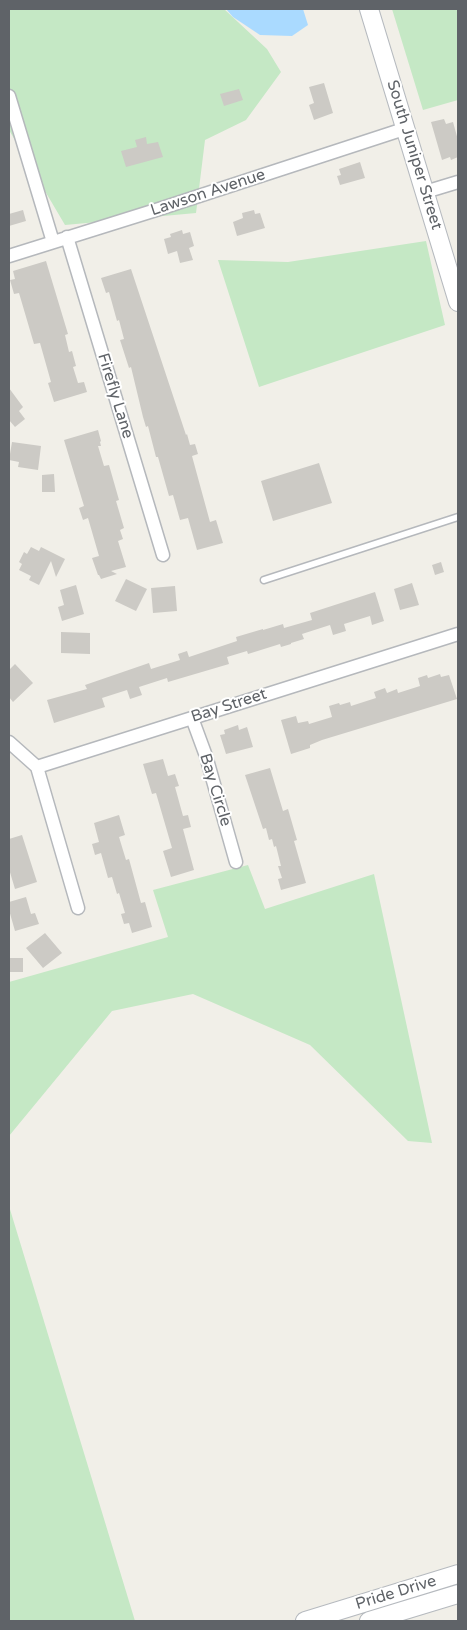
<!DOCTYPE html>
<html>
<head>
<meta charset="utf-8">
<style>
	body { margin:0 }
	#map { position:relative; width:467px; height:1630px; overflow:hidden; background:#f1efe8; font-family:"Varela Round",sans-serif }
	canvas { display:block }
	.frame { position:absolute; inset:0; border:10px solid #5f6368; pointer-events:none }
</style>
</head>
<body>
<div id="map">
<canvas width="467" height="1630"></canvas>
<div class="frame"></div>
</div>
<script>
const context = document.querySelector('canvas').getContext('2d');
context.lineJoin = 'round';
function fill(path, color) { context.fillStyle = color; context.fill(path, 'evenodd'); }
const shape = rows => new Path2D(rows.map(r => 'M' + r).join(''));
function stroke(path, color, width, dash) { context.strokeStyle = color; context.lineWidth = width; context.lineCap = dash ? 'butt' : 'round'; context.setLineDash(dash || []); context.stroke(path); }
function drawText(font, color, halo, rows, align = 'center') {
  context.font = font + ' "Varela Round",sans-serif'; context.lineWidth = 4; context.setLineDash([]); context.textBaseline = 'middle'; context.strokeStyle = halo; context.fillStyle = color; for (const [text, x, y, turn = 0] of rows) {
    context.save(); context.translate(x, y); context.rotate((+turn || 0) * Math.PI / 180); context.textAlign = isNaN(turn) ? turn : align; if (halo) context.strokeText(text, 0, 0); context.fillText(text, 0, 0); context.restore();
  }
}
const green = shape([
	[9,9,224,9,267,49,281,72,246,120,205,140,196,213,65,225,9,130],
	[392,9,458,9,458,100,423,110],
	[426,241,445,325,259,387,218,260,288,262],
	[248,865,265,909,374,874,432,1143,408,1141,310,1045,193,994,112,1011,9,1136,9,982,168,937,153,890],
	[9,1206,135,1621,9,1621]
]);
const water = shape([
	[226,9,303,9,308,25,292,36,260,35,233,17]
]);
const building = shape([
	[324,83,333,113,314,120,309,105,314,103,309,87],
	[239,89,243,100,224,106,220,94],
	[444,119,446,124,453,122,458,140,458,157,451,160,450,157,442,160,431,122],
	[146,137,147,144,158,142,163,157,126,167,121,151,137,147,135,140],
	[360,162,365,178,340,185,337,176,341,175,339,169],
	[23,210,26,221,9,226,9,214],
	[254,210,255,214,260,213,265,228,237,236,233,222,243,218,242,213],
	[182,230,183,234,190,232,194,246,189,248,193,260,180,263,177,251,168,254,164,239,171,237,170,234],
	[46,261,68,334,65,335,69,352,72,351,76,366,73,367,78,383,84,382,87,392,54,402,48,383,51,382,40,343,34,344,19,293,14,294,10,280,15,279,13,271],
	[131,269,186,435,187,434,190,445,195,444,198,454,192,456,210,522,216,520,223,543,197,550,188,518,180,520,173,495,169,496,158,457,156,457,148,426,146,427,143,417,131,367,129,368,120,340,124,339,119,320,117,321,109,292,106,293,101,278],
	[9,388,23,407,19,411,25,419,15,427,9,420],
	[98,430,101,441,100,442,101,446,98,446,104,466,109,465,119,500,116,501,124,528,120,530,123,539,118,541,126,567,111,571,117,574,101,579,99,575,98,575,92,558,99,556,88,518,83,520,79,508,84,506,64,440],
	[12,442,41,446,38,470,18,467,19,462,9,460],
	[319,463,332,503,273,521,261,481],
	[54,474,55,492,42,492,42,475],
	[31,547,39,551,41,547,65,559,56,577,51,561,39,585,29,580,31,576,19,570,22,564,19,562,24,552,27,554],
	[441,562,444,572,435,575,432,565],
	[126,579,147,589,136,611,115,601],
	[412,583,419,605,400,610,394,589],
	[76,585,84,614,62,621,58,607,64,605,60,590],
	[175,586,177,611,153,613,151,588],
	[375,592,384,621,372,625,370,616,344,624,346,631,333,635,330,625,302,634,304,639,291,643,291,644,281,647,280,644,248,654,247,651,227,657,229,664,168,682,167,678,139,687,142,695,130,699,127,690,102,698,105,707,54,723,47,700,87,689,85,685,149,663,151,669,180,660,178,654,187,651,189,657,237,641,236,637,263,629,263,630,283,624,284,628,312,620,310,613],
	[61,632,90,633,90,654,61,653],
	[15,664,33,683,13,702,9,697,9,670],
	[440,674,441,677,449,675,457,699,322,740,310,745,310,748,291,754,281,720,296,716,298,723,308,721,309,724,332,717,329,706,339,703,340,705,350,702,351,706,376,698,374,692,385,688,387,693,397,689,398,693,420,686,418,678,427,675,428,678],
	[238,725,239,730,247,727,253,747,226,754,220,735,225,734,224,730],
	[163,759,168,776,175,774,179,786,175,787,183,816,188,815,191,827,183,829,194,870,171,877,163,851,172,848,156,793,152,794,143,764],
	[270,768,283,811,288,809,297,840,294,841,306,883,281,890,278,879,282,878,278,866,281,866,276,846,274,847,272,839,269,840,266,828,263,829,245,775],
	[119,815,125,835,119,837,126,860,129,859,141,903,145,902,152,927,132,933,129,923,124,924,121,914,125,913,119,893,117,894,112,877,108,878,101,853,95,855,92,844,99,842,94,823],
	[22,835,37,882,15,889,9,869,9,839],
	[26,897,31,914,35,913,39,924,15,931,9,910,9,902],
	[45,933,62,953,43,968,26,948],
	[9,958,23,958,23,972,9,972]
]);
const lane = shape([
	[264,580,458,517]
]);
const street = shape([
	[9,96,53,242],
	[425,192,458,182],
	[67,237,163,555],
	[9,256,156,210,407,128],
	[192,718,206,756,236,862],
	[9,742,37,767,458,634],
	[37,767,78,908]
]);
const secondary = shape([
	[369,9,458,302],
	[305,1621,458,1574],
	[369,1621,458,1594]
]);
const streetNames = [
	["South Juniper Street",414,155,73],
	["Lawson Avenue",208,193,-18],
	["Firefly Lane",115,396,73],
	["Bay Street",229,706,-18],
	["Bay Circle",215,790,73],
	["Pride Drive",396,1593,-17]
];
fill(green, '#c5e8c5');
fill(water, '#aadaff');
fill(building, '#cccac5');
stroke(lane, '#b5b8bc', 9);
stroke(street, '#b5b8bc', 15);
stroke(secondary, '#b6babf', 20);
stroke(lane, '#fff', 6);
stroke(street, '#fff', 12);
stroke(secondary, '#fff', 18);
drawText('16px', '#5f6368', '#fff', streetNames);
</script>
</body>
</html>
